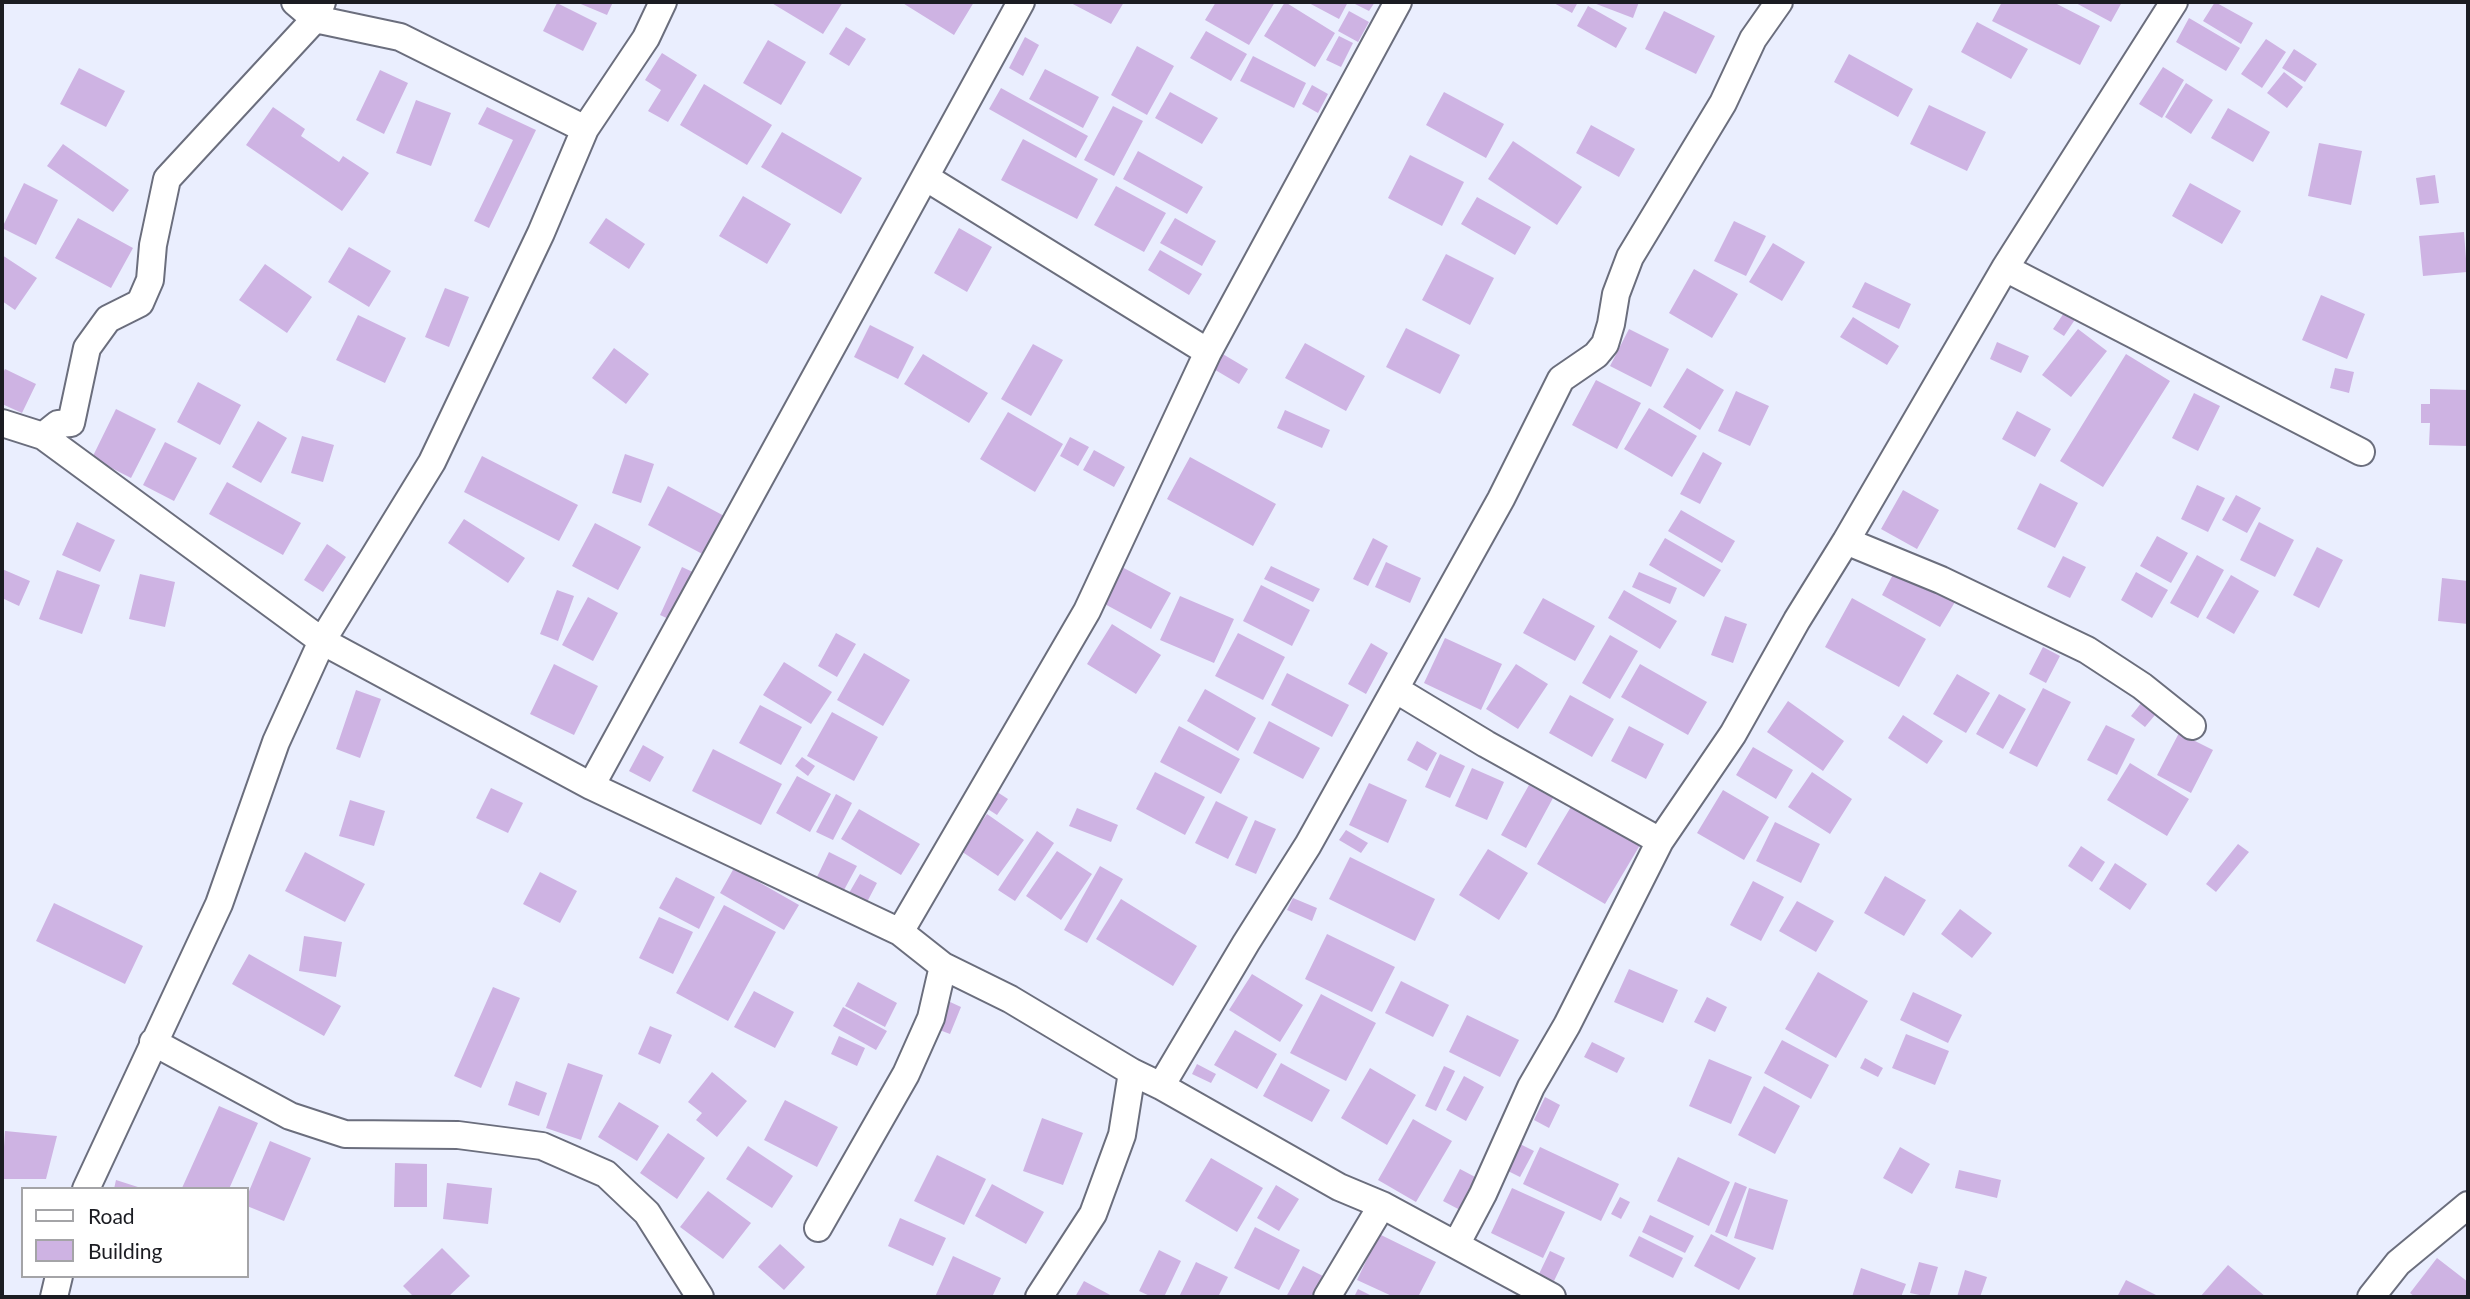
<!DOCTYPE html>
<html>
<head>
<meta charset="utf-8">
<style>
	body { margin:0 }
	#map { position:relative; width:2470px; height:1299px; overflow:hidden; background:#eaeefe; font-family:Lato,sans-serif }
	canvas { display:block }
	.frame { position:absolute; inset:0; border:4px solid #1b1c22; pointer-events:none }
	.legend { position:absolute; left:21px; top:1187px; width:228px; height:91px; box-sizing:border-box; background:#fff; border:2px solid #a4a4a7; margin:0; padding:9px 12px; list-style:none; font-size:21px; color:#1b1c22 }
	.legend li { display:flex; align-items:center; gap:14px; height:35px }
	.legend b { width:35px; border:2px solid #a4a4a7 }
</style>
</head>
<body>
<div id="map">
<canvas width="2470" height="1299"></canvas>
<div class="frame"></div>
<ul class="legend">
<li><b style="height:9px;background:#fff"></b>Road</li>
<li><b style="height:19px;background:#ceb3e3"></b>Building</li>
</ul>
</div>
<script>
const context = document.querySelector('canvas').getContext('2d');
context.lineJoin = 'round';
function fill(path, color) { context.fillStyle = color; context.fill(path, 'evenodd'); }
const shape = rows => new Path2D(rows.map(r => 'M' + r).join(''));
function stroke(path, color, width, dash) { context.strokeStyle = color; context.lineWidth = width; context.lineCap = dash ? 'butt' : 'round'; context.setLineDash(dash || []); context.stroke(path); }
const building = shape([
	[576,2,613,2,607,15],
	[770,2,843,2,823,34],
	[901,2,974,2,954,35],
	[1069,2,1124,2,1111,24],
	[1216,2,1275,2,1249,45,1205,20],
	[1285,2,1335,33,1315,67,1264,36],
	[1307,2,1348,2,1339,19],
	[1351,2,1375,2,1369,11],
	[1552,2,1578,2,1572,13],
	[1591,2,1639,2,1633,18],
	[2002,2,2053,2,2100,26,2080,65,1992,21],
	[2074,2,2122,2,2111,22],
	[2215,2,2253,23,2241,44,2203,21],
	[557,3,597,23,583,51,543,31],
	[1588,6,1627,28,1616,48,1577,26],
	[1349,11,1369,22,1358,42,1338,31],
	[1664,11,1715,36,1696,74,1645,49],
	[2189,18,2240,48,2226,71,2176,42],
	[1977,22,2028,49,2011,79,1961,52],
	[846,27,866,39,849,66,829,54],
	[1206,31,1247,54,1231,81,1190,58],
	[1339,36,1353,43,1341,67,1326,60],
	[1025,37,1039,45,1023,76,1009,68],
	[2266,39,2286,52,2262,88,2241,74],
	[768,40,806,62,781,105,743,83],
	[1137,46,1174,66,1147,115,1111,95],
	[2294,49,2317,64,2305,82,2282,68],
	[662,53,697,75,668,122,648,111,661,90,645,80],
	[1849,54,1913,89,1898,117,1834,82],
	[1253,56,1306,83,1294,108,1240,81],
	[2163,67,2184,80,2162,118,2139,104],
	[79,68,125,91,106,127,60,104],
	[1045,69,1099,97,1083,128,1029,99],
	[380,70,408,83,384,134,356,120],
	[2284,72,2303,87,2287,108,2267,93],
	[2186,83,2213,100,2191,134,2165,117],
	[704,84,772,125,747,165,680,125],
	[1312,85,1328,94,1318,113,1302,104],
	[1001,88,1088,136,1076,158,989,109],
	[1170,92,1218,118,1202,144,1155,118],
	[1444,92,1504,124,1486,158,1426,125],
	[416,100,451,113,431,166,396,153],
	[1929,105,1986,132,1967,171,1910,144],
	[1113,106,1143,121,1114,176,1084,160],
	[273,107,305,129,301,136,339,162,343,156,369,173,342,211,246,145],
	[487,107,536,130,489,228,474,221,513,140,478,124],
	[2228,108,2270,132,2253,162,2211,138],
	[1591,125,1635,149,1619,177,1576,153],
	[782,132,862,178,841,214,761,167],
	[1023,139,1098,179,1077,219,1001,180],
	[1513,141,1582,187,1557,225,1488,179],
	[2319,143,2362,151,2351,205,2308,196],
	[63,144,129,190,113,212,47,166],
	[1138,151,1203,187,1187,214,1123,179],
	[1410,155,1464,182,1442,226,1388,198],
	[2435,175,2439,203,2420,205,2416,178],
	[24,183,58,200,36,245,2,228],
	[2190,183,2241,211,2222,244,2172,216],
	[1116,186,1166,213,1144,252,1094,225],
	[743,196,791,224,767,264,719,236],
	[1477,197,1531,227,1515,255,1461,224],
	[78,218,133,248,111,288,55,258],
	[606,218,645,244,629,269,589,243],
	[1175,218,1216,241,1202,266,1160,243],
	[1734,221,1766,236,1746,276,1714,261],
	[959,228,992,247,967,292,934,273],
	[2464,232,2467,272,2423,276,2419,236],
	[1773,243,1805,262,1782,301,1749,282],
	[349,247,391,271,369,307,328,282],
	[1160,250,1202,274,1189,295,1148,270],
	[1446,254,1494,278,1470,325,1422,300],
	[2,255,37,278,15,310,2,301],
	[265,264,312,297,287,333,239,300],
	[1694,269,1738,294,1712,338,1669,313],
	[1865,282,1911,304,1899,329,1852,307],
	[445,288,469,297,449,347,425,337],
	[2321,295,2365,314,2347,359,2302,340],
	[2066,310,2076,318,2064,336,2053,329],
	[358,315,406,338,385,383,336,360],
	[1853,317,1899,346,1887,365,1840,337],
	[870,325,914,347,898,379,854,357],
	[1406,328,1460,355,1440,394,1386,367],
	[1629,329,1669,349,1651,387,1610,366],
	[2078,329,2107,351,2071,397,2042,375],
	[1997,342,2029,356,2021,373,1990,359],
	[1305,343,1365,376,1346,411,1285,378],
	[1033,344,1063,360,1031,416,1001,399],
	[614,348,649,374,626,404,592,378],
	[1221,353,1248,369,1239,384,1212,368],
	[923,354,988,393,969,423,904,384],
	[2126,354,2170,381,2103,487,2060,461],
	[1687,368,1724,390,1700,430,1663,407],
	[2335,368,2354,372,2349,393,2330,388],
	[5,369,36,384,22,413,2,404,2,375],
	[1596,380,1641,403,1617,449,1572,425],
	[198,382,241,405,220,445,177,422],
	[2430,389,2468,390,2468,446,2429,445,2430,423,2421,423,2421,404,2430,404],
	[1736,391,1769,406,1750,446,1718,431],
	[2194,393,2220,406,2198,451,2172,438],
	[1649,408,1697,436,1672,477,1624,449],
	[116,409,156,429,131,478,92,458],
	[1285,410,1330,430,1322,448,1277,428],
	[2017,411,2051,429,2035,457,2002,439],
	[1008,412,1063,444,1035,492,980,459],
	[258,421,287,438,261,483,232,467],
	[302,436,334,445,323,482,291,473],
	[1070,437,1089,447,1078,466,1060,456],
	[165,442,197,458,174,501,143,485],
	[1094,450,1125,467,1114,487,1083,470],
	[1703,452,1722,463,1700,504,1680,494],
	[625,454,654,464,641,503,612,493],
	[482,456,578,505,559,541,464,492],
	[1190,457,1276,504,1253,546,1167,499],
	[227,482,301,523,283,555,209,514],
	[2040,483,2078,503,2055,548,2017,529],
	[2197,485,2225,498,2208,532,2181,519],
	[668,486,728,518,708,557,648,525],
	[1903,490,1939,510,1917,549,1881,529],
	[2236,495,2261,508,2247,533,2222,520],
	[1681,510,1735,541,1722,563,1668,531],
	[464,519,525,558,508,583,448,543],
	[77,522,115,540,100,572,62,555],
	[2259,522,2294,540,2275,577,2240,560],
	[595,523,641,547,618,590,572,566],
	[2157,536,2188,553,2171,583,2140,566],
	[1373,538,1388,546,1368,586,1353,579],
	[1665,538,1721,570,1704,597,1649,565],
	[327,544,346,557,323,592,304,580],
	[2317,547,2343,560,2319,608,2293,595],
	[2197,555,2224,570,2198,618,2170,603],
	[2063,556,2086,567,2070,598,2047,587],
	[1386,562,1421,578,1410,603,1375,587],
	[1120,566,1171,593,1151,629,1101,602],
	[1271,566,1320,589,1313,602,1264,579],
	[682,567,697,574,675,622,660,615],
	[2,569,30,581,19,606,2,598],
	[1896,569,1955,602,1940,627,1882,595],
	[57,570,100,585,82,634,39,619],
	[1639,572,1677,588,1670,604,1632,587],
	[2136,572,2168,590,2152,618,2121,600],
	[140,574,175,582,165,627,129,619],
	[2231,575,2259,591,2234,634,2206,618],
	[2442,578,2468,581,2468,624,2438,621],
	[1261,585,1310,610,1292,646,1243,621],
	[557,590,574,596,558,641,540,634],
	[1624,590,1677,621,1660,649,1608,618],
	[1180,596,1234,619,1214,663,1160,640],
	[588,597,618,613,593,661,562,645],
	[1543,598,1595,626,1575,661,1523,633],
	[1852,598,1926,639,1899,687,1825,647],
	[1725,616,1747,624,1733,663,1711,655],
	[1112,624,1161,655,1136,694,1087,664],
	[836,633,856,644,837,677,818,666],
	[1238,633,1285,657,1263,700,1215,676],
	[1610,635,1638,651,1610,699,1582,683],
	[1445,638,1502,664,1481,710,1424,683],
	[1371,643,1388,653,1366,694,1348,684],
	[2043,647,2060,656,2046,683,2029,674],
	[864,653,910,680,883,726,837,700],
	[784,662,832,692,811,724,763,695],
	[554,664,598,686,574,735,530,714],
	[1516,664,1548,684,1518,729,1486,709],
	[1640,664,1707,702,1688,735,1621,697],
	[1287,673,1349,705,1332,737,1271,705],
	[1957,674,1990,693,1966,733,1933,714],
	[2043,688,2071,702,2037,767,2009,753],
	[1205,689,1256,718,1238,751,1187,721],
	[356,690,381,699,360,758,336,749],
	[1999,694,2026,709,2003,749,1976,734],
	[1570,695,1614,719,1592,757,1549,733],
	[2145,698,2160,709,2145,727,2131,716],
	[1788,701,1844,741,1823,771,1767,732],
	[760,705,802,727,781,765,739,743],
	[832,712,878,737,854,781,807,756],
	[1903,715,1943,741,1927,764,1888,738],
	[1269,721,1320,748,1303,779,1253,753],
	[2106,725,2135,739,2117,775,2087,760],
	[1179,726,1240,759,1221,794,1160,762],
	[1629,726,1664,744,1646,779,1611,761],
	[2179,733,2213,750,2191,793,2157,775],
	[1417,741,1437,753,1427,771,1407,760],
	[643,745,664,757,650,782,629,771],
	[1753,747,1793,770,1776,799,1736,775],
	[713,749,782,784,761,825,692,791],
	[1440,754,1465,766,1450,798,1425,787],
	[802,757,815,766,808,776,795,766],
	[2130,763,2189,799,2167,836,2107,800],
	[1472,768,1504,782,1487,820,1455,806],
	[1155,772,1205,797,1185,835,1136,809],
	[1812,772,1852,799,1830,834,1788,807],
	[797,776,831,794,810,832,776,813],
	[1369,783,1407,800,1388,843,1349,825],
	[1529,785,1553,798,1526,848,1501,835],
	[491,788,523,803,508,833,476,818],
	[991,788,1008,799,997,815,980,804],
	[1723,790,1769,817,1744,860,1697,833],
	[836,794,852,803,833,840,816,832],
	[350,800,385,811,374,846,339,836],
	[1216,801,1248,817,1228,859,1195,843],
	[1572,805,1640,845,1605,904,1537,864],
	[1077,808,1118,825,1111,842,1069,826],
	[859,809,920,844,901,875,841,839],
	[987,814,1024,840,998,876,961,851],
	[1255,820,1276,829,1256,874,1235,865],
	[1775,822,1820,844,1801,883,1756,861],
	[1346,830,1368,843,1361,853,1339,840],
	[1037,831,1054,843,1015,901,998,890],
	[2238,844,2249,852,2216,892,2206,884],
	[2081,846,2105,862,2092,882,2068,866],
	[1488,849,1528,873,1499,920,1459,895],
	[1057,851,1092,874,1061,920,1026,896],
	[305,852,365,884,345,922,285,891],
	[829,852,857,866,844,890,817,877],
	[1350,857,1435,899,1415,941,1329,899],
	[2115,863,2147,884,2130,910,2099,889],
	[1100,866,1123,879,1087,943,1064,930],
	[734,868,799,905,784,930,720,893],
	[540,872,577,891,560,923,523,904],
	[860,874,877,883,867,902,849,893],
	[1885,876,1926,900,1904,936,1864,913],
	[676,877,715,897,699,929,659,908],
	[1753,881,1784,897,1761,941,1730,925],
	[1293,898,1317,908,1312,921,1287,910],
	[1121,899,1197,946,1173,986,1096,939],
	[1797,901,1834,921,1816,952,1779,931],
	[54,903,143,946,125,984,36,941],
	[724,905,776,932,728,1021,676,993],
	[1960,909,1992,933,1972,958,1941,934],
	[659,917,693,932,673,974,639,958],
	[1327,934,1395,967,1372,1012,1305,979],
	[304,936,342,942,336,977,299,971],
	[249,954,341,1006,324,1036,232,984],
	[1629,969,1678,990,1663,1023,1614,1002],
	[1818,972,1868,1001,1836,1058,1785,1029],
	[1252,974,1303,1005,1280,1042,1229,1010],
	[1401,981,1449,1005,1433,1037,1385,1013],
	[858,982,897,1003,885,1027,845,1006],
	[493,987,520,998,481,1088,454,1076],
	[754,991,794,1012,775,1048,734,1027],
	[1913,992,1962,1015,1948,1043,1900,1020],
	[1321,994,1376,1023,1346,1081,1290,1053],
	[1707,997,1727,1007,1715,1032,1694,1022],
	[948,1001,961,1007,950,1034,937,1029],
	[843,1007,887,1031,876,1050,833,1026],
	[1467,1015,1519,1040,1500,1077,1449,1052],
	[650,1026,672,1035,660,1064,638,1054],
	[1235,1030,1277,1054,1257,1089,1214,1065],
	[1906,1034,1949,1051,1935,1085,1892,1068],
	[839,1036,865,1048,857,1066,831,1054],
	[1782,1040,1829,1065,1811,1099,1764,1073],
	[1592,1042,1625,1058,1617,1073,1584,1057],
	[1865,1058,1883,1068,1878,1077,1860,1068],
	[1709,1059,1752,1077,1731,1124,1689,1106],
	[568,1063,603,1075,581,1140,546,1128],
	[1281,1063,1330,1090,1312,1122,1263,1096],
	[1197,1064,1216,1074,1211,1083,1192,1074],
	[1444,1066,1455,1071,1436,1111,1425,1106],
	[1370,1068,1416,1095,1387,1145,1341,1118],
	[712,1072,747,1101,717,1137,696,1120,702,1113,688,1102],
	[1464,1076,1484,1087,1466,1121,1446,1110],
	[516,1081,547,1093,539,1116,508,1105],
	[1764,1086,1800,1106,1775,1154,1738,1135],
	[1545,1097,1560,1105,1549,1128,1534,1120],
	[785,1100,838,1127,817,1167,764,1140],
	[619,1102,659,1126,637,1161,598,1137],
	[219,1106,258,1123,229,1189,185,1189,182,1188],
	[1042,1118,1083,1133,1063,1185,1023,1171],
	[1413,1119,1452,1141,1416,1202,1378,1180],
	[5,1131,57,1136,46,1179,2,1179],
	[668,1133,705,1158,677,1199,640,1173],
	[270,1141,311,1158,284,1221,247,1206,247,1196],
	[1518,1143,1534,1151,1520,1177,1504,1169],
	[748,1146,793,1176,772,1208,726,1179],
	[1540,1147,1619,1184,1601,1221,1523,1184],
	[1900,1147,1930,1164,1912,1194,1883,1178],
	[937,1155,986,1179,964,1225,914,1201],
	[1678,1157,1730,1182,1709,1226,1657,1201],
	[1211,1158,1263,1188,1237,1232,1185,1201],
	[395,1163,427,1164,427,1207,394,1207],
	[1460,1169,1477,1178,1460,1210,1443,1201],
	[1959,1170,2001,1180,1997,1198,1955,1188],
	[116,1180,141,1188,141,1189,114,1189],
	[1735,1182,1747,1187,1727,1237,1715,1232],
	[447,1183,492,1188,488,1224,443,1219],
	[992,1184,1044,1212,1026,1244,975,1216],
	[1276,1185,1299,1199,1279,1231,1257,1218],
	[1512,1188,1565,1212,1543,1258,1491,1233],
	[1749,1188,1788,1200,1773,1250,1734,1238],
	[708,1191,751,1223,723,1259,680,1227],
	[1620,1197,1630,1202,1621,1219,1611,1214],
	[1650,1215,1694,1236,1685,1253,1642,1232],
	[900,1218,946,1238,933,1266,888,1246],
	[1255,1227,1300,1250,1279,1290,1234,1268],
	[1379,1234,1436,1262,1418,1297,1394,1297,1357,1280],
	[1711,1234,1756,1258,1739,1290,1694,1266],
	[1639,1236,1683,1258,1673,1278,1629,1256],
	[780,1244,805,1267,784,1290,758,1267],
	[442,1248,470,1276,448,1297,414,1297,403,1286],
	[1159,1250,1181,1261,1164,1297,1152,1297,1139,1291],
	[1550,1251,1565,1258,1554,1281,1539,1274],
	[953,1256,1001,1278,992,1297,935,1297],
	[2437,1258,2468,1282,2468,1297,2415,1297,2410,1293],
	[1196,1262,1228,1277,1218,1297,1179,1297],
	[1919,1262,1938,1267,1929,1297,1910,1293],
	[2228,1265,2266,1297,2200,1297],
	[1303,1266,1323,1276,1311,1297,1286,1297],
	[1861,1268,1906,1284,1901,1297,1852,1297],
	[1965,1270,1987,1277,1980,1297,1957,1297],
	[2126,1280,2160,1297,2117,1297],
	[1084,1281,1114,1297,1075,1297],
	[1358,1289,1374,1297,1354,1297]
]);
const street = shape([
	[295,2,315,19,400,37,585,129],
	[925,177,1208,352],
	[2005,268,2361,452],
	[2,423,43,436,322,641,591,786,900,932,943,966,1010,999,1132,1072,1161,1086,1339,1187,1382,1205,1552,1297],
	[43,436,58,424,71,423,87,348,108,319,140,303,150,280,153,245,167,179,315,19,322,2],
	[1846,541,1941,580,2087,650,2142,686,2192,726],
	[1395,689,1486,744,1660,841],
	[591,786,1021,2],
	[900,932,1087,611,1208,352,1398,2],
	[153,1042,290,1116,345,1134,458,1135,542,1146,606,1174,647,1213,700,1297],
	[1161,1086,1246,943,1308,845,1501,499,1561,379,1596,355,1605,344,1611,324,1616,294,1630,257,1723,103,1753,39,1779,2],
	[86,1189,219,904,276,742,322,641,432,462,541,233,585,129,646,38,663,2],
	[818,1228,906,1074,931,1018,943,966],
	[1456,1245,1483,1194,1531,1087,1567,1025,1660,841,1733,734,1797,620,1846,541,2005,268,2174,2],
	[54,1297,59,1276],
	[1039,1297,1093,1214,1122,1135,1132,1072],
	[1327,1297,1382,1205],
	[2371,1297,2398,1263,2468,1205]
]);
fill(building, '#ceb3e3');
stroke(street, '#6b6e7d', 30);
stroke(street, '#fff', 26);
</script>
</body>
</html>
